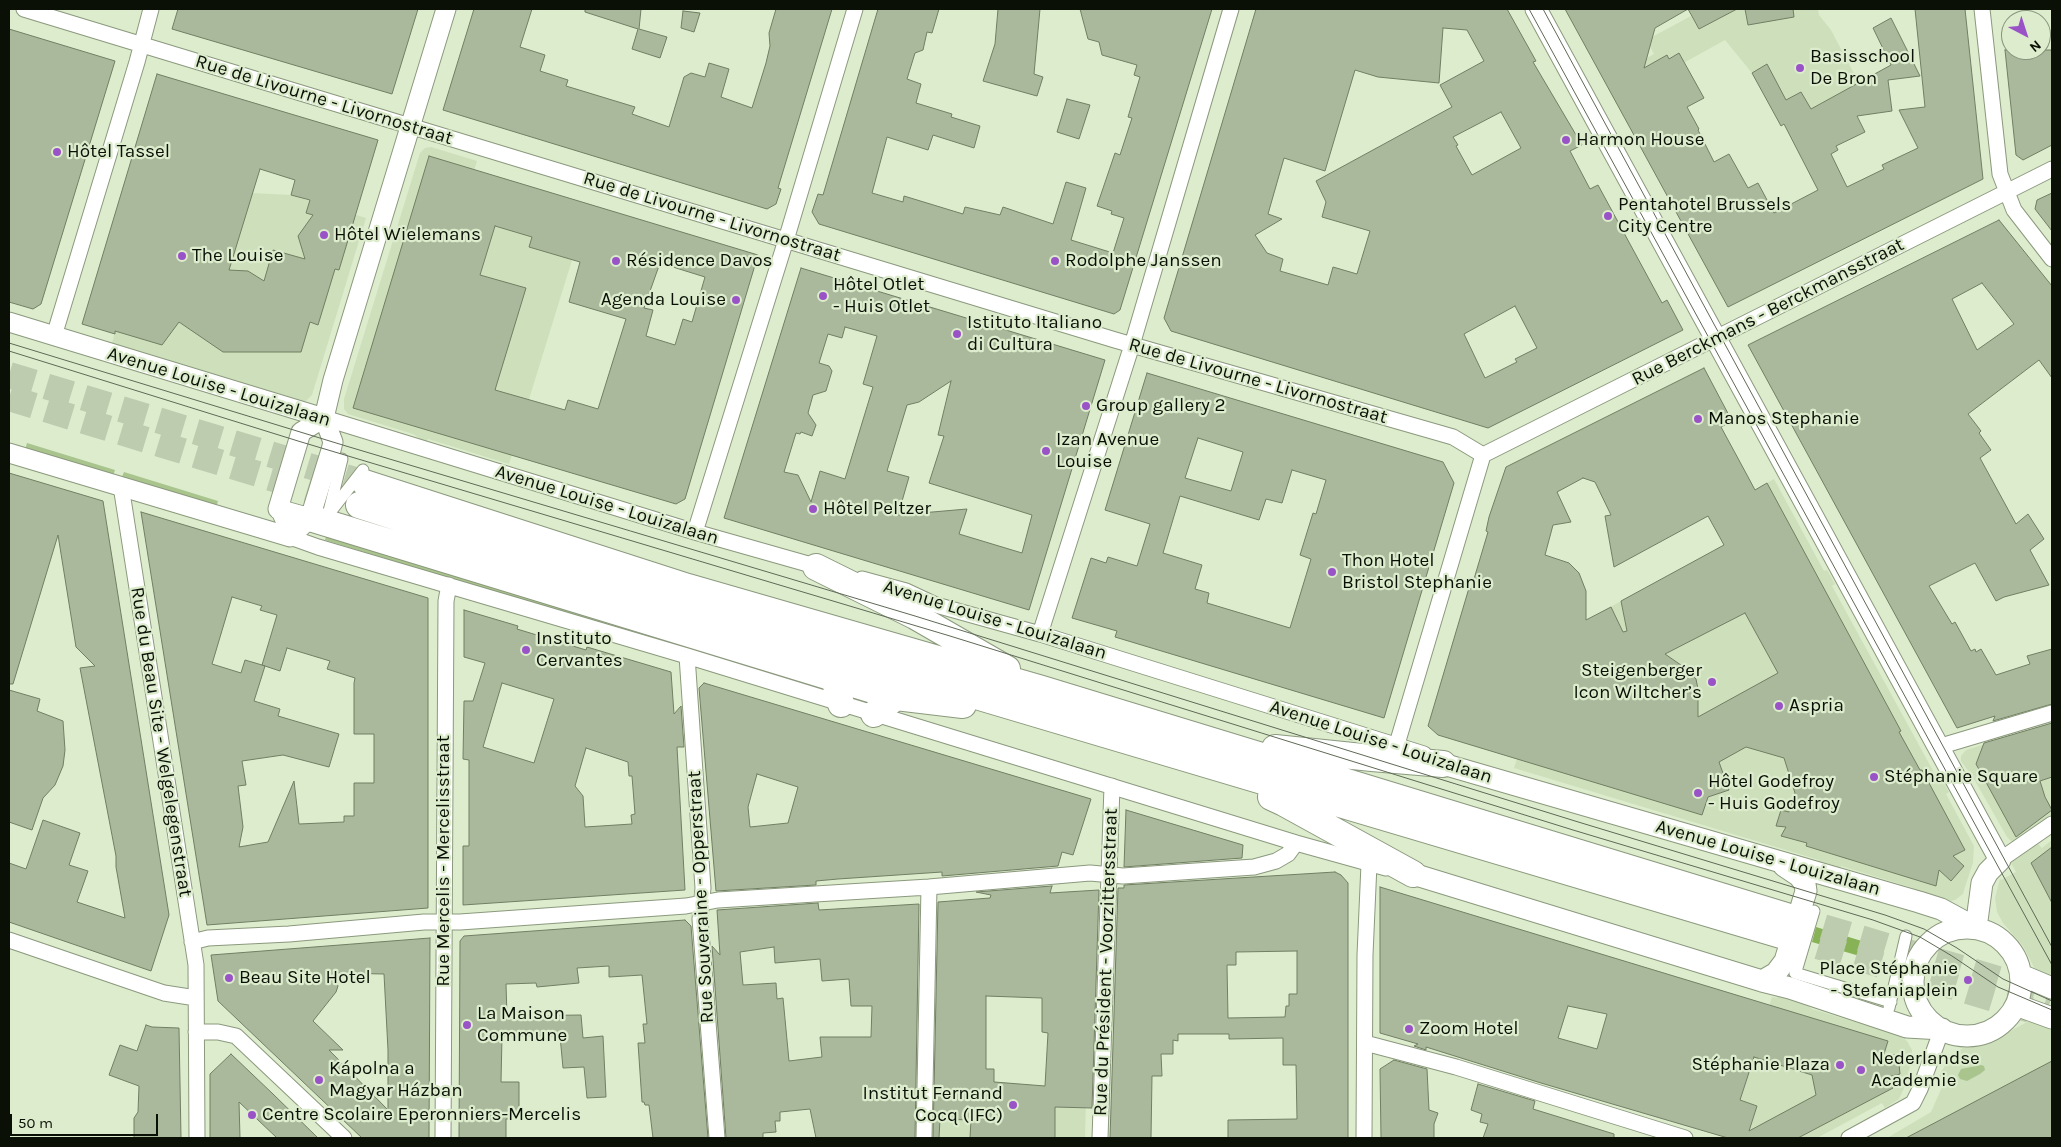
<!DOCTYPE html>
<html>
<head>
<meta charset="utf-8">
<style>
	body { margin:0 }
	#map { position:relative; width:2061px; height:1147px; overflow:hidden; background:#dceccd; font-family:Karla,sans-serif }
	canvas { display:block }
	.frame { position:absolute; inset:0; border:10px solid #0b1006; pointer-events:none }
	.north { position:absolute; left:2001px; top:10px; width:50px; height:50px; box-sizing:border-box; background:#dceccd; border:1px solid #88947d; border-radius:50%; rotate:140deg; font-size:14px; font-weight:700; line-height:20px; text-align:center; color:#0b1006 }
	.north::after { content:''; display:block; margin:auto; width:18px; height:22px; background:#9953c7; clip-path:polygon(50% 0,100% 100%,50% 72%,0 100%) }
	.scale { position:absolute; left:10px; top:1114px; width:148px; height:22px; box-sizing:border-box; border:2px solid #0b1006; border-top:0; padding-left:6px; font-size:15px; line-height:18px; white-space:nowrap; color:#0b1006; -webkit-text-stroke:4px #dceccd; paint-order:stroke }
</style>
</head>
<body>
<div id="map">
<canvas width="2061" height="1147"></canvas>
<div class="frame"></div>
<div class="north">N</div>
<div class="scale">50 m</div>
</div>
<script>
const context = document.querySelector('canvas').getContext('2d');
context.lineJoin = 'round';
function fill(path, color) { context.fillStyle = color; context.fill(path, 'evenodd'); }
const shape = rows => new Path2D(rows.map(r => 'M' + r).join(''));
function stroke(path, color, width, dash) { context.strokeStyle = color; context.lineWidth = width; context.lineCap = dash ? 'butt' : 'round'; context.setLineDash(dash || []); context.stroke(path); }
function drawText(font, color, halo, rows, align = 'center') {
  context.font = font + ' Karla,sans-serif'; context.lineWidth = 4.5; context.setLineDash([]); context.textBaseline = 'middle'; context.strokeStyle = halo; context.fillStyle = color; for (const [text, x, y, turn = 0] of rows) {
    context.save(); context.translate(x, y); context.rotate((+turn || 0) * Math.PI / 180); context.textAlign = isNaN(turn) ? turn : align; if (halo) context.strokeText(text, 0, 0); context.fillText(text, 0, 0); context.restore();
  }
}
const built = shape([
	[1719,9,1818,9,1819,15,1831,30,1859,83,1781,126,1752,73,1725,40,1615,101,1605,81,1654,54,1648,43,1652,37,1691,16,1699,29,1720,18],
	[431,147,477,161,446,265,480,275,495,226,532,237,530,247,572,260,509,464,428,439,426,443,413,434,348,414,344,409,344,399,420,153,425,148],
	[252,193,291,195,366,218,312,395,304,403,287,400,287,396,112,343,126,293],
	[1774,479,1824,571,1827,570,1835,584,1832,586,1937,778,1940,777,1949,792,1946,794,1974,846,1973,863,1965,887,1963,894,1955,900,1946,902,1912,894,1913,888,1841,866,1839,872,1818,865,1819,860,1514,768,1556,640,1592,642,1601,612,1724,545,1708,516],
	[2052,723,2052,817,2022,840,2011,841,2007,837,1974,779,1971,780,1969,777,1971,775,1961,761,1961,756,1966,750],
	[2052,840,2052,987,2039,977,2023,946,2003,923,1997,912,1995,898,2000,879,2001,880,2016,872,2011,863,2037,843,2042,848],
	[1779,993,1799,999,1812,1009,1898,1035,1907,1041,1912,1050,1912,1059,1905,1086,1899,1099,1885,1108,1882,1103,1817,1138,1747,1138,1757,1106,1740,1100,1772,997,1777,998],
	[2036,1021,2052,1024,2052,1138,1887,1138,1931,1112,1942,1087,1936,1084,1941,1072,1952,1055,1963,1048,1996,1039,2027,1022],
	[940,1076,1021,1084,1023,1100,1086,1101,1085,1138,940,1138]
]);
const green = shape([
	[27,443,115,470,113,476,25,450],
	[124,472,218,501,216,508,121,479],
	[328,530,822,685,825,689,821,691,325,540],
	[1981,1065,1984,1066,1985,1070,1980,1074,1967,1081,1960,1079,1958,1075,1961,1069]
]);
const water = shape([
	[1816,927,1878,946,1873,960,1812,942]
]);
const building = shape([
	[178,9,418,9,392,94,172,29,178,9],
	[474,9,532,9,520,47,545,55,540,71,568,80,566,86,635,107,632,114,669,127,684,77,691,73,705,77,709,63,729,69,721,97,752,108,766,63,770,46,769,33,776,9,832,9,778,188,781,189,776,204,767,209,443,110,474,9],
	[585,9,641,9,639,29,667,37,660,58,632,49,638,29,585,12,585,9],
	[878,9,939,9,932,33,927,32,923,50,915,53,907,79,921,84,916,103,952,114,951,117,980,126,974,148,933,135,928,150,887,137,872,193,903,202,904,196,963,214,965,207,1000,215,1003,207,1053,224,1066,182,1086,188,1071,240,1113,253,1124,218,1111,214,1112,211,1097,206,1115,153,1120,155,1132,118,1128,117,1140,77,1134,75,1137,65,1102,55,1099,42,1088,39,1080,9,1212,9,1120,310,1114,314,819,224,812,212,818,194,823,195,878,9],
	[998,9,1040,9,1034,74,1043,77,1037,96,983,81,995,44,998,9],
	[1256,9,1507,9,1536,61,1533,62,1582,145,1570,151,1590,189,1598,185,1662,303,1667,300,1683,330,1488,428,1171,331,1164,318,1256,9],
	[1443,28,1467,30,1484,61,1440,85,1452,107,1316,181,1326,202,1322,217,1370,231,1357,274,1333,267,1328,285,1280,271,1283,259,1267,253,1255,235,1282,219,1268,214,1284,158,1325,171,1355,70,1378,77,1439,83,1443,28],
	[1501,112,1521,148,1472,175,1456,146,1458,145,1453,137,1501,112],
	[1515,306,1537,348,1515,359,1517,362,1485,378,1464,334,1515,306],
	[1565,9,1737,9,1699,29,1688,9,1655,28,1644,68,1667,55,1669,59,1679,53,1704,98,1687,107,1699,129,1698,130,1714,162,1729,154,1748,188,1758,183,1774,213,1818,190,1784,124,1781,126,1752,73,1767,64,1786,100,1801,92,1811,109,1891,65,1873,28,1891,18,1920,76,1888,80,1892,111,1857,116,1865,132,1836,146,1838,150,1831,154,1847,187,1884,169,1882,165,1918,148,1899,110,1925,107,1915,9,1965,9,1983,179,1728,307,1565,9],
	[1745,9,1793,9,1794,17,1748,25,1745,9],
	[683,11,700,13,694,32,681,28,683,11],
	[9,29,115,61,41,304,33,309,9,302,9,29],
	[2005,50,2052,50,2052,145,2023,160,2016,155,2005,50],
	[157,74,378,140,339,270,335,269,318,325,310,322,301,352,223,352,179,322,162,345,115,331,115,334,82,324,157,74],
	[260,169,295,180,291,195,310,200,306,213,313,215,298,236,305,259,273,250,264,281,248,271,229,270,260,169],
	[1067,99,1090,105,1079,139,1057,132,1067,99],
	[429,156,758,255,685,499,676,504,353,408,429,156],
	[495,226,532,237,529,247,580,262,569,302,626,319,598,409,568,400,565,410,495,390,526,288,480,275,495,226],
	[660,263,705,277,692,322,683,319,675,345,646,336,653,310,644,308,660,263],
	[2052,193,2052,231,2035,209,2037,200,2052,193],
	[1999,220,2052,286,2052,378,2039,360,1968,414,1981,431,1979,433,1991,450,1980,458,2016,524,2028,514,2044,539,2030,550,2049,585,2004,597,1996,601,1975,563,1929,586,1952,624,1955,622,1971,651,1975,649,1976,652,1981,649,1996,675,2030,664,2027,656,2052,649,2052,704,1993,721,1995,716,1957,728,1748,345,1999,220],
	[1982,283,2014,324,1977,350,1952,299,1982,283],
	[801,268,1105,360,1029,610,724,518,801,268],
	[845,327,877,336,863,384,873,387,845,479,820,471,811,502,798,475,784,472,796,433,800,434,801,432,812,436,816,425,808,413,813,395,826,391,832,371,829,366,819,363,828,334,842,338,845,327],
	[951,381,938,435,944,436,929,483,1032,515,1022,553,959,534,967,509,898,515,909,477,887,471,907,405,919,402,951,381],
	[1704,368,1732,421,1721,427,1747,475,1755,490,1767,483,1901,731,1899,732,1920,770,1922,770,1965,850,1953,856,1964,866,1951,881,1939,870,1936,886,1806,846,1807,843,1781,836,1786,827,1776,826,1781,810,1789,812,1795,793,1784,758,1746,747,1719,762,1729,790,1708,797,1702,815,1438,735,1428,726,1469,588,1471,589,1488,532,1486,531,1489,517,1506,467,1704,368],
	[1583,478,1595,482,1611,515,1605,516,1614,567,1708,516,1724,545,1621,601,1627,631,1623,632,1611,607,1586,620,1586,591,1579,573,1569,563,1545,555,1553,525,1571,522,1557,492,1583,478],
	[1745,613,1778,673,1698,717,1698,689,1696,679,1688,670,1665,654,1745,613],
	[1147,373,1443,462,1454,483,1384,718,1115,637,1117,631,1072,618,1091,558,1106,563,1108,557,1137,566,1150,524,1105,510,1147,373],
	[1198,438,1243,452,1231,491,1185,478,1198,438],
	[1292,470,1326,480,1316,514,1313,513,1300,555,1311,559,1290,628,1207,603,1209,593,1195,589,1202,565,1163,553,1180,496,1259,520,1266,499,1282,503,1292,470],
	[9,473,103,501,169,915,151,971,9,922,9,863,26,869,43,820,80,833,69,865,88,871,77,902,125,918,116,867,116,856,80,668,95,666,76,647,58,535,13,684,9,684,9,473],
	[141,512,428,598,428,908,207,925,141,512],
	[232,597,262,606,260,610,277,615,262,665,245,660,241,673,212,664,232,597],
	[287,648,330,661,327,669,355,678,354,683,354,734,374,734,374,783,354,783,354,816,344,816,344,822,299,824,294,781,268,842,239,847,243,827,238,786,246,785,242,761,283,755,329,767,339,734,278,716,280,709,254,701,265,666,262,665,280,671,287,648],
	[464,610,518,626,517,629,586,650,587,647,671,672,674,714,681,706,684,747,677,747,685,890,463,905,463,846,469,846,469,760,463,759,464,701,473,701,485,663,464,657,464,610],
	[502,683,554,699,534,763,483,747,502,683],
	[586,748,628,762,629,776,632,776,635,814,631,815,632,824,585,827,583,796,575,786,586,748],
	[704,683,1091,799,1073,855,1062,852,1058,866,942,876,942,872,838,879,816,881,816,885,716,891,699,688,704,683],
	[757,774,798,787,788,823,750,827,748,807,757,774],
	[9,690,40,699,37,711,63,721,65,750,63,766,55,785,43,798,32,830,9,822,9,690],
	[2052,723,2052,777,2040,781,2045,797,2052,810,2016,837,1976,764,1984,743,2052,723],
	[1126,810,1243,845,1242,858,1124,867,1126,810],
	[2052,847,2052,903,2031,863,2052,847],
	[1335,872,1341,875,1348,883,1348,1138,1228,1138,1228,1120,1297,1119,1296,1065,1283,1065,1283,1038,1229,1039,1229,1034,1178,1034,1178,1041,1173,1040,1173,1054,1161,1054,1162,1076,1152,1076,1151,1138,1110,1138,1118,888,1124,888,1124,885,1335,872],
	[1297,951,1297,994,1289,994,1289,1006,1286,1006,1285,1017,1228,1018,1227,965,1236,965,1236,952,1297,951],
	[1052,886,1050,893,1099,890,1092,1108,1055,1107,1055,1138,970,1138,971,1120,940,1119,939,1138,933,1138,938,902,990,898,991,895,976,892,1052,886],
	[986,996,1042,998,1042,1032,1048,1033,1045,1086,994,1082,994,1069,986,1069,986,996],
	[1380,887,1888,1041,1883,1057,1898,1054,1900,1074,1887,1077,1893,1088,1798,1138,1728,1138,1541,1083,1426,1047,1426,1050,1414,1046,1418,1044,1380,1033,1380,887],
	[1568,1006,1607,1014,1597,1049,1558,1038,1568,1006],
	[1754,1057,1812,1075,1816,1095,1749,1131,1757,1106,1740,1100,1754,1057],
	[818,903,819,910,919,904,915,1138,816,1138,810,1109,780,1112,780,1121,775,1121,776,1132,763,1133,763,1138,726,1138,712,946,720,955,717,910,818,903],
	[774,947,775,963,820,959,822,981,849,979,851,1006,872,1006,871,1037,820,1037,822,1057,789,1061,783,998,777,999,776,983,743,985,740,952,774,947],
	[685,920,691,926,708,1138,653,1138,649,1105,645,1105,644,1102,642,1102,638,1043,645,1043,643,1024,647,1024,642,975,609,977,609,966,577,968,579,983,537,987,536,983,506,984,507,1016,581,1015,583,1038,603,1036,606,1097,587,1098,584,1067,563,1068,560,1036,502,1036,501,1082,519,1082,519,1119,506,1119,506,1138,459,1138,460,941,464,936,685,920],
	[430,938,429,1138,362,1138,218,1001,211,955,430,938],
	[333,973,384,974,388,1050,388,1110,329,1050,343,1050,313,1021,336,992,338,986,333,973],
	[146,1025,152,1027,179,1028,181,1138,134,1138,134,1118,138,1112,139,1086,109,1075,120,1045,137,1051,146,1025],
	[231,1054,273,1094,318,1138,277,1138,239,1102,240,1138,210,1138,210,1074,231,1054],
	[1394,1060,1427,1069,1429,1110,1438,1113,1434,1124,1434,1138,1381,1138,1380,1069,1394,1060],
	[2052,1061,2052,1138,1906,1138,2031,1072,2052,1061],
	[1478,1084,1535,1101,1533,1109,1614,1134,1614,1138,1483,1138,1488,1124,1480,1122,1482,1114,1471,1110,1478,1084]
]);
const trunkTunnel = shape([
	[9,375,365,483],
	[9,398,343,500],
	[1786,916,2052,995],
	[1781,935,2041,1013]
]);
const pedestrian = shape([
	[331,511,363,470],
	[328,515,342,459],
	[1797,968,1814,911],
	[1795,973,1891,1002],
	[1889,1008,1906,936]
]);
const minor = shape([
	[24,9,1115,340,1453,437,1483,455],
	[1982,9,2000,174,2014,210,2052,259],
	[54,336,137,62,151,9],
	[324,418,695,532,822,568],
	[1483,455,2052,169],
	[121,486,196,965,197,1138],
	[278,509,290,537,318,547,687,656,1296,843,1386,868],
	[695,532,786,240,855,9],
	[862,579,906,591,936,605,1040,634,1424,754],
	[1040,634,1132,345,1231,9],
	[687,656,703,888,700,919,717,1138],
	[1397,744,1483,455],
	[1938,747,2052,713],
	[2000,860,2052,824],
	[9,940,164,993,196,998],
	[192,942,208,938,289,934,424,922,460,922,686,906,718,900,929,887,1090,873,1123,876,1254,867,1276,861,1288,854,1296,843],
	[196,1032,218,1032,236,1036,344,1138],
	[1365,1043,1456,1067,1685,1138],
	[443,1138,446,601,449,585],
	[924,1138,929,887],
	[1100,1138,1112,786],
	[1364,1138,1365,955,1369,864],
	[1849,1138,1913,1103,1920,1089,1942,1029]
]);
const tertiary = shape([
	[9,322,324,418],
	[324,418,333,380,446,9],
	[9,453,290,537,310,518,331,450,333,442,324,418],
	[310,518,278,509,301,432,324,418]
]);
const secondary = shape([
	[1536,9,2000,860,1988,872,1982,883,1976,928],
	[1443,764,1919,902,1941,909,1976,928],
	[1413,874,1762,981,1790,988,1907,1027,1942,1029],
	'1913 982a54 54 0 1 1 108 0a54 54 0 1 1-108 0Z',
	[2021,975,2052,988],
	[1762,981,1776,973,1785,961,1806,891,1805,884,1799,876,1784,866],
	[2016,1005,2052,1018]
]);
const trunk = shape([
	[365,483,688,587,1042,689,1786,916],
	[359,505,690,611,1781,935],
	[310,518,896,697,963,705],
	[816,567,915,616,1007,669],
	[834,678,841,704],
	[874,714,896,697],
	[1275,748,1372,758,1443,764],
	[1271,797,1284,803,1413,874]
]);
const tram = shape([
	[1529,9,2052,965],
	[1543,9,2052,947],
	[9,343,346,446,915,616,1575,821,1885,915,1924,929,1957,948,2003,979,2052,1001],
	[9,351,298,441,950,636,1573,830,1873,920,1920,937,1952,956,1998,987,2052,1010]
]);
const markers = [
	[1800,68,5,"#9953c7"],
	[1566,140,5,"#9953c7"],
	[57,152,5,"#9953c7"],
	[1608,216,5,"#9953c7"],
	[324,235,5,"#9953c7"],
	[182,256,5,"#9953c7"],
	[616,261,5,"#9953c7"],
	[1055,261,5,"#9953c7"],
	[823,296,5,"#9953c7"],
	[736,300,5,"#9953c7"],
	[957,334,5,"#9953c7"],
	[1086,406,5,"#9953c7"],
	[1698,419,5,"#9953c7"],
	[1046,451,5,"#9953c7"],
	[813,509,5,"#9953c7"],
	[1332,572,5,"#9953c7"],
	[526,650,5,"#9953c7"],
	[1712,682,5,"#9953c7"],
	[1779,706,5,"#9953c7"],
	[1874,777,5,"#9953c7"],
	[1698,793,5,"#9953c7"],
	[229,978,5,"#9953c7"],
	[1968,980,5,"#9953c7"],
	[467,1025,5,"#9953c7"],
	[1409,1029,5,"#9953c7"],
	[1840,1065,5,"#9953c7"],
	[1861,1070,5,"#9953c7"],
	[319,1080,5,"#9953c7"],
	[1013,1105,5,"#9953c7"],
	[252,1115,5,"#9953c7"]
];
const poiNames = [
	["Basisschool",1810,57],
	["De Bron",1810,79],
	["Harmon House",1576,140],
	["Hôtel Tassel",67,152],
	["Pentahotel Brussels",1618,205],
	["City Centre",1618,227],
	["Hôtel Wielemans",334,235],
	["The Louise",192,256],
	["Résidence Davos",626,261],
	["Rodolphe Janssen",1065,261],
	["Hôtel Otlet",833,285],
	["- Huis Otlet",833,307],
	["Agenda Louise",726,300,"right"],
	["Istituto Italiano",967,323],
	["di Cultura",967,345],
	["Group gallery 2",1096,406],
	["Manos Stephanie",1708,419],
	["Izan Avenue",1056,440],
	["Louise",1056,462],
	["Hôtel Peltzer",823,509],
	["Thon Hotel",1342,561],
	["Bristol Stephanie",1342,583],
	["Instituto",536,639],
	["Cervantes",536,661],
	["Steigenberger",1702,671,"right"],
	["Icon Wiltcher’s",1702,693,"right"],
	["Aspria",1789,706],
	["Stéphanie Square",1884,777],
	["Hôtel Godefroy",1708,782],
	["- Huis Godefroy",1708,804],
	["Place Stéphanie",1958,969,"right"],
	["- Stefaniaplein",1958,991,"right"],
	["Beau Site Hotel",239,978],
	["La Maison",477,1014],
	["Commune",477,1036],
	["Zoom Hotel",1419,1029],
	["Nederlandse",1871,1059],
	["Academie",1871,1081],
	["Stéphanie Plaza",1830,1065,"right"],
	["Kápolna a",329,1069],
	["Magyar Házban",329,1091],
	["Institut Fernand",1003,1094,"right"],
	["Cocq (IFC)",1003,1116,"right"],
	["Centre Scolaire Eperonniers-Mercelis",262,1115]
];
const streetNames = [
	["Rue de Livourne - Livornostraat",324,100,17],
	["Rue de Livourne - Livornostraat",712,217,17],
	["Rue Berckmans - Berckmansstraat",1768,312,-27],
	["Rue de Livourne - Livornostraat",1258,381,16],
	["Avenue Louise - Louizalaan",219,387,17],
	["Avenue Louise - Louizalaan",607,505,17],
	["Avenue Louise - Louizalaan",995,620,17],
	["Rue du Beau Site - Welgelegenstraat",161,742,81],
	["Avenue Louise - Louizalaan",1381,742,18],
	["Avenue Louise - Louizalaan",1768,858,16],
	["Rue Mercelis - Mercelisstraat",444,861,-90],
	["Rue Souveraine - Opperstraat",701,897,-93],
	["Rue du Président - Voorzittersstraat",1106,962,-88]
];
fill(built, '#cde0bb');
fill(green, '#a9c58d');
fill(water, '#87b256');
fill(building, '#aab99c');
stroke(building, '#717e63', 1);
stroke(trunkTunnel, '#bdcbaf', 26, [26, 13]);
stroke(pedestrian, '#8b997d', 13);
stroke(minor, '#8b997d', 17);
stroke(tertiary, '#8b997d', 21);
stroke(secondary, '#8b997d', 23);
stroke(trunk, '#8b997d', 28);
stroke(pedestrian, '#fff', 11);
stroke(minor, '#fff', 15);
stroke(tertiary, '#fff', 19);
stroke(secondary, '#fff', 21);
stroke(trunk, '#fff', 26);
stroke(tram, '#5f6956', 1);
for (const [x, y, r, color] of markers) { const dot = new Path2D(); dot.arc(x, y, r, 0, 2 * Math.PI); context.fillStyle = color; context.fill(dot); stroke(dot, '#dceccd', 2); }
drawText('19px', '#0b1006', '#dceccd', poiNames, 'left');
drawText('19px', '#0b1006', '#dceccd', streetNames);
</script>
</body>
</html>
